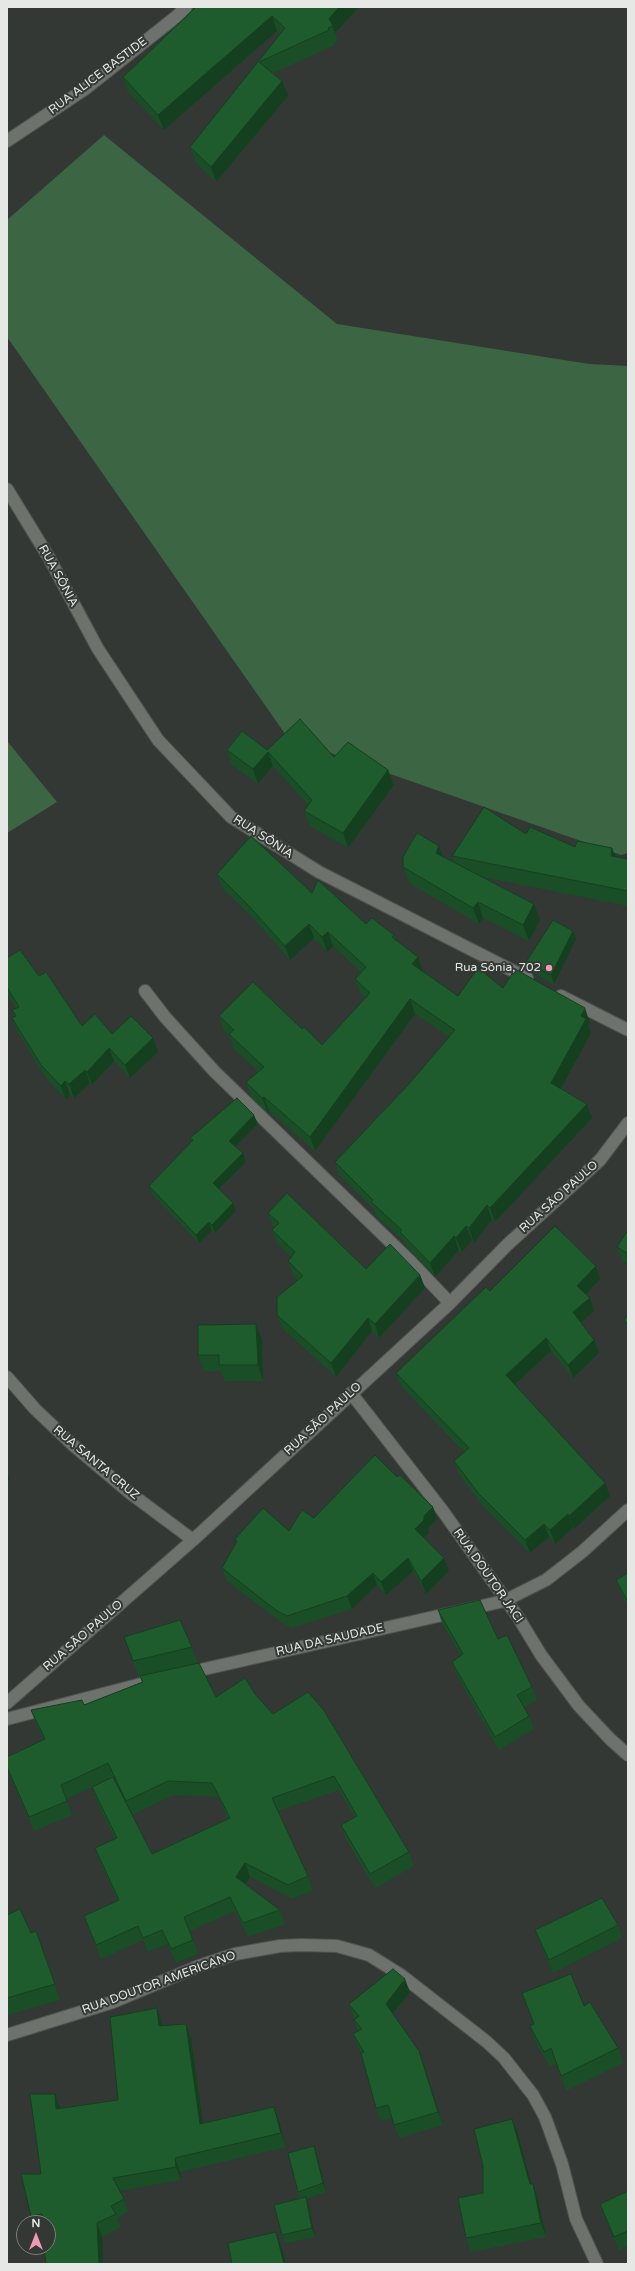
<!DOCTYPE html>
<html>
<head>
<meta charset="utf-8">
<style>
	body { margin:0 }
	#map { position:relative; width:635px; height:2271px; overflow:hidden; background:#333834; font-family:"Varela Round",sans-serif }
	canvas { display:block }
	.frame { position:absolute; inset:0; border:8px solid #e5e8e5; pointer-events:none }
	.north { position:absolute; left:16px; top:2215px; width:40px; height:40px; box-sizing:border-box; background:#333834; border:1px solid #7a7e7b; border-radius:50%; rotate:0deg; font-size:11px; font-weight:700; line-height:16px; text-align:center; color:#e5e8e5 }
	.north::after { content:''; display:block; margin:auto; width:14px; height:18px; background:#f09ab6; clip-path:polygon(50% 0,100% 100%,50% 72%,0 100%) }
</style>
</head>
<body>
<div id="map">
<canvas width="635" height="2271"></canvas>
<div class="frame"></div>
<div class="north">N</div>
</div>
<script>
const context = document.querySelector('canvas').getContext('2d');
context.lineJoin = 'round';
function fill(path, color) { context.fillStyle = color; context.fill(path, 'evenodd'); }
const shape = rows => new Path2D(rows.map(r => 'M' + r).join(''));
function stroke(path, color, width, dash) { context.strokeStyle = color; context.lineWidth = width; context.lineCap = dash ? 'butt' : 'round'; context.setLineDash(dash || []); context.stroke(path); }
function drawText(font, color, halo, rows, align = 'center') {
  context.font = font + ' "Varela Round",sans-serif'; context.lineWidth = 4; context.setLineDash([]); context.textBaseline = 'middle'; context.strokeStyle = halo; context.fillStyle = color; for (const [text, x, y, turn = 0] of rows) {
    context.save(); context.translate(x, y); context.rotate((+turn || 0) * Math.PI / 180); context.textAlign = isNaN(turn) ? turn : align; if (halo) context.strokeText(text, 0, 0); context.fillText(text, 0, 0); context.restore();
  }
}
const green = shape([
	[104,135,337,324,589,364,628,366,628,853,621,855,288,738,7,337,7,220],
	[7,741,57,802,7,833]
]);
const minor = shape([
	[7,141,85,89,177,16,186,7],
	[7,489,48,556,98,649,158,740,231,817,319,872,527,978],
	[145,991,165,1017,215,1072,409,1260,450,1303],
	[561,996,628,1030],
	[7,1377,35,1409,74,1446,130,1493,193,1540],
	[351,1393,442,1510,518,1617,541,1655,579,1706,610,1739,628,1755],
	[187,1673,504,1601,546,1580,582,1552,628,1510],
	[7,1703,193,1540,450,1303,507,1245,600,1160,628,1123],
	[7,1719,145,1683],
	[7,2035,113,2002,199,1966,235,1954,280,1946,301,1945,337,1946,369,1955,401,1975,487,2042,504,2058,533,2095,545,2117,562,2164,576,2219,597,2264]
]);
const wall = shape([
	[196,7,359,7,335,33,338,41,334,43,335,45,273,73,288,96,216,182,196,163,190,147,281,34,277,31,164,130,128,92,123,77],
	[227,750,267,750,334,757,388,770,394,785,348,848,310,826,304,811,308,805,273,766,258,784,232,765],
	[526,834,575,847,612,848,615,857,628,859,628,906,482,877,540,920,529,941,483,918,479,924,409,883,403,867,439,846,443,856,455,862,452,856],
	[217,874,312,893,366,924,394,935,396,940,423,971,458,996,503,988,590,1023,588,1026,591,1033,561,1089,592,1118,495,1222,492,1220,474,1243,472,1240,462,1252,459,1250,435,1277,406,1246,404,1241,376,1216,374,1209,340,1176,335,1162,408,1085,449,1037,415,1014,315,1151,269,1111,268,1113,251,1097,246,1082,259,1072,234,1049,229,1035,224,1031,219,1016,302,1029,322,1045,366,998,360,993,355,979,361,972,333,946,327,952,314,938,290,960,254,919,222,888],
	[576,939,554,984,529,971,526,962],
	[7,958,39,976,82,1026,112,1034,158,1052,130,1078,114,1061,92,1085,90,1083,74,1098,70,1094,66,1100,46,1078,17,1031,12,1018,14,1017,12,1010,16,1008,7,994],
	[258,1124,235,1147,246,1162,219,1189,236,1211,215,1233,212,1230,199,1243,152,1194,149,1186,192,1141,190,1138],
	[268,1213,366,1269,420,1275,425,1288,379,1338,372,1331,336,1377,282,1328,277,1315,298,1280,293,1275,288,1261,291,1257,277,1243,272,1230,274,1228,273,1226],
	[628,1230,628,1264,622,1260,617,1247],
	[600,1279,586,1295,590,1298,594,1311,581,1322,599,1353,573,1378,551,1351,515,1385,605,1483,610,1496,574,1529,573,1528,555,1544,549,1537,530,1553,484,1507,459,1474,454,1461,464,1452,401,1386,396,1373,490,1291],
	[628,1315,628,1332,624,1320],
	[256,1324,262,1340,263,1381,225,1381,221,1371,204,1371,198,1355],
	[397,1477,433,1507,437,1519,428,1528,429,1533,423,1538,449,1571,426,1594,413,1571,386,1595,377,1585,352,1609,292,1628,282,1623,227,1581,222,1568,236,1543,235,1539,289,1531,314,1518],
	[628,1573,628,1607,622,1595,616,1580],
	[438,1610,498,1639,532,1687,537,1700,524,1707,529,1716,534,1729,499,1750,457,1675,452,1662,461,1655,442,1623],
	[124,1637,192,1647,198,1663,139,1677],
	[140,1676,216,1697,255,1694,273,1714,409,1852,414,1866,375,1888,346,1839,341,1825,355,1817,339,1790,278,1811,308,1876,313,1890,293,1899,250,1877,246,1884,280,1910,285,1924,248,1937,235,1911,190,1931,198,1954,176,1963,167,1944,148,1952,143,1940,101,1959,89,1930,84,1916,118,1901,100,1862,95,1848,115,1839,97,1802,92,1787,107,1780,66,1799,72,1815,34,1831,7,1769,7,1757,44,1740,36,1724,31,1710,84,1705,142,1682],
	[113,1777,122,1795,113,1778],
	[173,1795,218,1797,228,1819,152,1854,132,1815],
	[7,1915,31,1933,36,1931,60,2000,7,2015],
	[618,1925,622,1938,553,1973,540,1943,535,1930],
	[410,1992,393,2014,424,2065,443,2125,399,2138,392,2118,381,2121,376,2108,361,2053,358,2047,353,2034,358,2031,354,2020,355,2019,354,2018,349,2004],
	[584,2006,618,2048,623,2063,566,2091,556,2063,550,2067,535,2041,530,2026],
	[162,2022,163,2026,186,2024,191,2038,203,2123,274,2107,279,2121,286,2147,180,2172,181,2180,120,2191,124,2199,128,2212,117,2218,121,2227,102,2237,103,2264,46,2264,48,2223,33,2223,31,2216,41,2174,55,2094,60,2109,118,2100],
	[512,2119,518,2134,531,2184,538,2198,546,2237,471,2252,466,2238],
	[314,2146,317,2154,326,2192,306,2199,309,2206,315,2237,285,2243,282,2235,300,2199,298,2192],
	[628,2191,628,2246,619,2250,604,2216,600,2204]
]);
const shadedWall = shape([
	[339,7,359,7,335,33,329,19],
	[272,16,277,31,164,130,158,115],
	[282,81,288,96,216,182,211,167],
	[268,752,273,766,258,784,253,769],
	[388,770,394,785,348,848,343,833],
	[439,846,445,861,436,853],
	[612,848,618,864,611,856],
	[478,902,483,918,479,924,473,908],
	[534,904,540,920,529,941,523,925],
	[309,924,314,938,290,960,285,946],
	[573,931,576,939,554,984,551,975],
	[328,932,333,946,327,952,322,937],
	[418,957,423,971,412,964],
	[410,999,415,1014,315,1151,310,1137],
	[585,1008,590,1023,588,1026,591,1033,556,1098,551,1083,581,1016],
	[153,1038,158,1052,130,1078,125,1065],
	[109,1048,114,1061,92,1085,87,1072],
	[85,1070,90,1083,74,1098,69,1084],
	[65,1081,70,1094,66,1100,61,1086],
	[264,1097,269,1111,268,1113,262,1098],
	[587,1104,592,1118,495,1222,490,1208],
	[254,1115,258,1124,232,1150,229,1141],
	[243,1153,246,1162,216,1192,213,1183],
	[233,1203,236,1211,215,1233,212,1225],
	[487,1205,492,1220,474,1243,469,1228],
	[209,1222,212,1230,199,1243,196,1235],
	[466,1226,472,1240,462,1252,456,1238],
	[454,1236,459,1250,435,1277,430,1263],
	[596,1266,600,1279,582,1299,577,1286],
	[420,1275,425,1288,379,1338,375,1324],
	[590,1298,594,1311,578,1325,573,1312],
	[368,1318,372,1331,336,1377,331,1363],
	[256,1324,262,1340,263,1381,258,1365],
	[546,1338,551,1351,511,1388,506,1375],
	[594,1340,599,1353,573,1378,568,1365],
	[7,1472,10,1479,7,1481],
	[605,1483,610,1496,574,1529,569,1516],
	[433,1507,437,1519,428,1528,429,1533,419,1542,415,1529,424,1516],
	[568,1514,573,1528,555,1544,550,1530],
	[544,1524,549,1537,530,1553,525,1540],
	[408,1558,413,1571,386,1595,381,1582],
	[444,1558,449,1571,426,1594,421,1581],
	[373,1573,377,1585,352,1609,347,1596],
	[245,1863,250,1877,241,1891,236,1877],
	[405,1979,410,1992,390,2017,386,2004],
	[157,2008,162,2022,164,2040,159,2026],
	[186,2024,191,2038,205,2137,200,2124],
	[419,2051,424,2065,443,2125,438,2112],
	[55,2094,60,2107,61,2123,56,2109],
	[274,2107,279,2121,286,2147,281,2133],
	[512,2119,518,2134,535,2198,530,2184],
	[314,2146,317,2154,326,2192,323,2183],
	[175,2158,180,2172,181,2180,176,2167],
	[533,2184,538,2198,546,2237,541,2223],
	[306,2197,309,2206,315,2237,312,2228],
	[97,2223,102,2237,103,2264,99,2264],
	[276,2232,282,2248,286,2264,284,2264]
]);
const building = shape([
	[196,7,339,7,329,19,333,26,328,28,329,30,259,62,282,81,211,167,190,147,285,28,272,16,158,115,123,77,196,7],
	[300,719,334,757,348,742,388,770,343,833,304,811,312,800,268,752,253,769,227,750,242,731,267,750,300,719],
	[484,807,526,834,530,827,575,847,577,841,612,848,611,856,628,859,628,891,452,856,484,807],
	[417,833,439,846,436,853,534,904,523,925,478,902,473,908,403,867,403,857,417,833],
	[251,836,312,893,318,880,366,924,372,918,394,935,392,937,418,957,412,964,458,996,478,968,503,988,515,969,585,1008,581,1016,586,1019,551,1083,587,1104,490,1208,487,1205,469,1228,466,1226,456,1238,454,1236,430,1263,400,1232,402,1230,371,1202,373,1200,335,1162,408,1085,455,1030,410,999,310,1137,264,1097,262,1098,246,1082,264,1067,229,1034,234,1030,219,1016,253,982,302,1029,304,1027,322,1045,370,993,355,979,366,967,328,932,322,937,309,924,285,946,248,905,217,874,251,836],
	[553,920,573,931,551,975,526,962,553,920],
	[20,950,39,976,46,972,82,1026,95,1014,112,1034,131,1016,153,1038,125,1065,109,1048,87,1072,85,1070,69,1084,65,1081,61,1086,41,1065,12,1018,16,1016,12,1010,19,1007,7,987,7,958,20,950],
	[237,1098,254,1115,229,1141,243,1153,213,1183,233,1203,212,1225,209,1222,196,1235,149,1186,193,1140,190,1138,237,1098],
	[287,1193,366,1269,390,1244,420,1275,375,1324,368,1318,331,1363,277,1315,277,1297,303,1276,288,1261,295,1252,272,1230,279,1223,268,1213,287,1193],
	[555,1226,596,1266,577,1286,590,1298,573,1312,594,1340,568,1365,546,1338,506,1375,605,1483,569,1516,568,1514,550,1530,544,1524,525,1540,479,1494,454,1461,469,1448,396,1373,486,1287,490,1291,555,1226],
	[628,1230,628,1254,617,1247,628,1230],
	[628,1315,628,1325,624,1320,628,1315],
	[256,1324,258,1365,219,1365,219,1355,198,1355,198,1325,256,1324],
	[375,1455,397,1477,400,1475,433,1507,424,1516,424,1520,415,1529,444,1558,421,1581,408,1558,381,1582,373,1573,347,1596,287,1616,277,1611,222,1568,237,1541,235,1539,263,1508,289,1531,302,1510,314,1518,375,1455],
	[628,1573,628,1602,616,1580,628,1573],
	[480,1600,498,1639,507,1635,532,1687,517,1695,529,1716,495,1737,452,1662,463,1654,438,1610,480,1600],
	[180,1620,192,1647,133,1661,124,1637,180,1620],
	[199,1663,216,1697,245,1678,255,1694,273,1714,308,1692,323,1709,409,1852,370,1874,341,1825,357,1816,334,1776,272,1798,308,1876,288,1885,245,1863,236,1877,280,1910,243,1923,230,1897,184,1917,193,1940,171,1949,162,1930,143,1938,138,1926,96,1945,84,1916,119,1900,95,1848,117,1838,92,1787,113,1777,152,1854,230,1818,212,1783,168,1781,126,1801,108,1763,61,1785,67,1801,29,1817,7,1767,7,1757,45,1739,31,1710,82,1700,84,1705,143,1682,140,1676,199,1663],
	[602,1898,618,1925,549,1960,535,1930,602,1898],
	[20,1909,31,1933,36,1931,55,1984,7,1998,7,1915,20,1909],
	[393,1969,405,1979,386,2004,419,2051,438,2112,394,2125,388,2105,376,2108,361,2053,364,2052,353,2034,362,2029,354,2020,359,2016,349,2004,393,1969],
	[571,1974,584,2006,590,2002,618,2048,561,2076,551,2048,544,2052,530,2026,534,2024,522,1993,571,1974],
	[157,2008,159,2026,186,2024,200,2124,274,2107,281,2133,175,2158,176,2167,113,2178,124,2199,111,2206,116,2214,97,2223,99,2264,46,2264,44,2247,48,2247,48,2223,43,2223,42,2214,31,2216,21,2174,41,2174,30,2094,55,2094,56,2109,118,2100,110,2017,157,2008],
	[512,2119,530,2184,533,2184,541,2223,466,2238,458,2198,483,2193,483,2166,474,2129,512,2119],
	[314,2146,323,2183,298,2192,288,2153,314,2146],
	[628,2191,628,2231,614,2237,600,2204,628,2191],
	[306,2197,312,2228,282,2235,274,2205,306,2197],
	[276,2232,284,2264,232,2264,228,2243,276,2232]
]);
const markers = [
	[549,968,4,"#f09ab6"]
];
const streetNames = [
	["RUA ALICE BASTIDE",98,76,-37],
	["RUA SÔNIA",58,576,61],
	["RUA SÔNIA",263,837,33],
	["RUA SÃO PAULO",559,1197,-42],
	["RUA SÃO PAULO",323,1419,-43],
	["RUA SANTA CRUZ",96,1463,40],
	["RUA DOUTOR JACI",488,1576,55],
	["RUA SÃO PAULO",83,1636,-41],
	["RUA DA SAUDADE",330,1640,-13],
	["RUA DOUTOR AMERICANO",159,1983,-20]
];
const poiNames = [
	["Rua Sônia, 702",541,968]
];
fill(green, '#3c6643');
stroke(minor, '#505450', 14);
stroke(minor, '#6d726d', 12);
fill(wall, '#1a4e27');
fill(shadedWall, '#154020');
fill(building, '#1e5b2d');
stroke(building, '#154020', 1);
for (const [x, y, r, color] of markers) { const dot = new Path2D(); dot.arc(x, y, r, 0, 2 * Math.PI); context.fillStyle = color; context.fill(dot); stroke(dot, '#333834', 1.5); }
drawText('12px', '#e5e8e5', '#333834', streetNames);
drawText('12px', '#e5e8e5', '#333834', poiNames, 'right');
</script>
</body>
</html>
